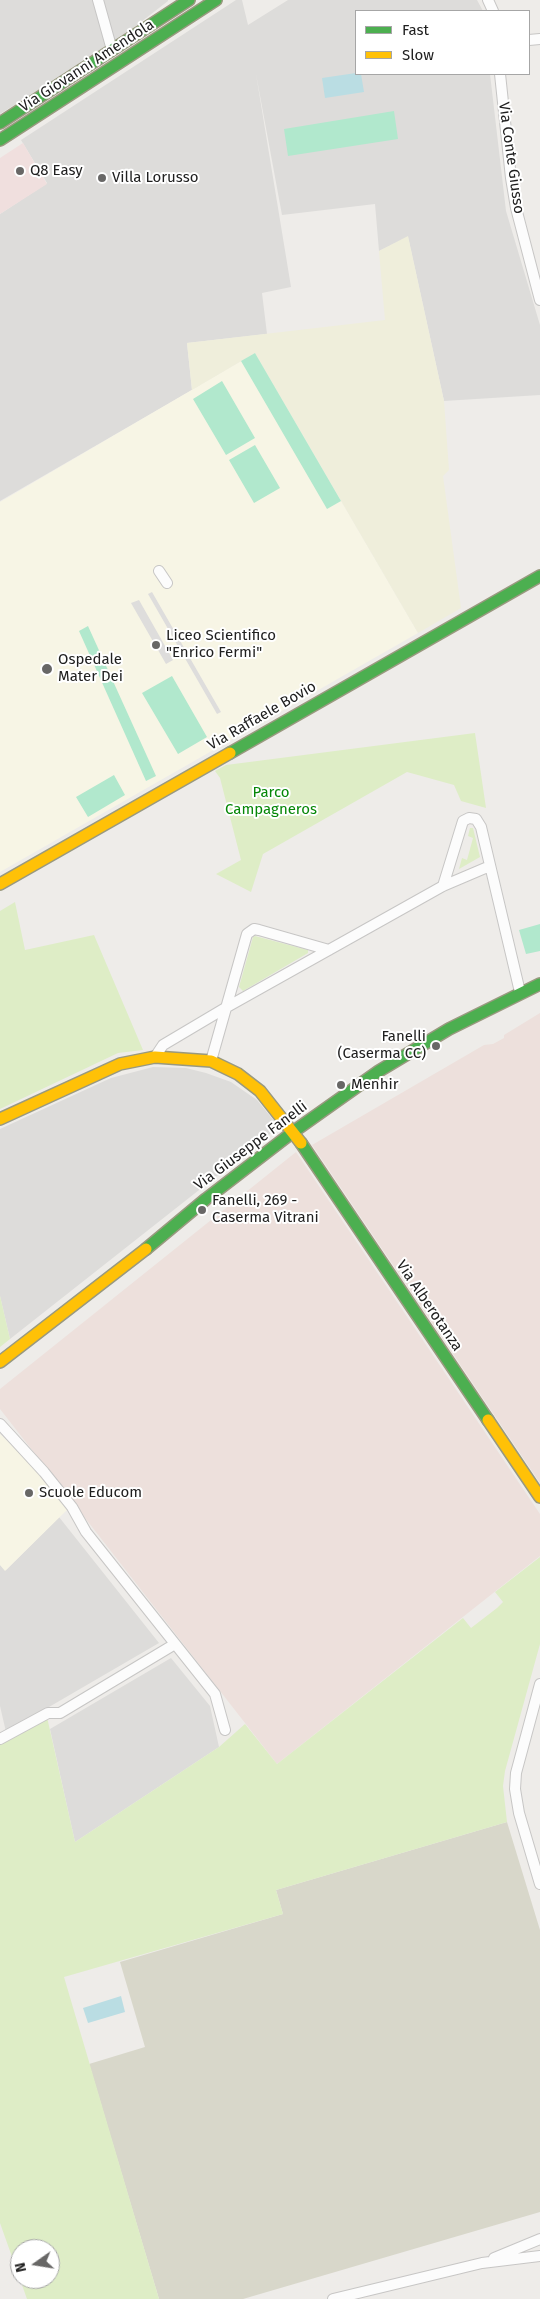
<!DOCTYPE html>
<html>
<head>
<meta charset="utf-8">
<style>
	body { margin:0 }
	#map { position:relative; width:540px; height:2299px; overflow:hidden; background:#eeece9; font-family:"Fira Sans",sans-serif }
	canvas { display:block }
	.legend { position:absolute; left:355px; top:10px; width:175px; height:65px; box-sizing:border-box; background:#fff; border:1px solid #a6a6a6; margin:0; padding:6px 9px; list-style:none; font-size:15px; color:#202020 }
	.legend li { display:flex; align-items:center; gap:10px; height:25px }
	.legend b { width:25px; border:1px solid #a6a6a6 }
	.north { position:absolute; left:10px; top:2239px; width:50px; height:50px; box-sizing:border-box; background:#fff; border:1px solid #a6a6a6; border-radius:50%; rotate:257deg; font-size:14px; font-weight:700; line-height:20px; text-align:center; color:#202020 }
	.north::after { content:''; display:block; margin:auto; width:18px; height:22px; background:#686766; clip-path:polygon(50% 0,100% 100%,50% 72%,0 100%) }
</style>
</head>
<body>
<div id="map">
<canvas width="540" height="2299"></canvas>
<ul class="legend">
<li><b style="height:6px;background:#4caf50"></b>Fast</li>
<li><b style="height:6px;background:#ffc107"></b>Slow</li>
</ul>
<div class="north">N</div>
</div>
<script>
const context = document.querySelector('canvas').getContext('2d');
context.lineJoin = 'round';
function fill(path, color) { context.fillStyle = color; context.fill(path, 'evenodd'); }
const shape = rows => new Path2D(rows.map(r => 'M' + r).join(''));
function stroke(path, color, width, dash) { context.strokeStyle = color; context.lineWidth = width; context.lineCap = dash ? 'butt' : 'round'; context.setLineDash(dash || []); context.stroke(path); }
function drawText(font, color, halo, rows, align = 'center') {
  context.font = font + ' "Fira Sans",sans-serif'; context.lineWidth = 4; context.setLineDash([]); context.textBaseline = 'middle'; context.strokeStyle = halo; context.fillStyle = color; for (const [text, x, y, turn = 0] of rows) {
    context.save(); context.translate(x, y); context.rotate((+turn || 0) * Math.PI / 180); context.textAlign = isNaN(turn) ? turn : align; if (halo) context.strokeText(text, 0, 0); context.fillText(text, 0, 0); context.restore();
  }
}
const residential = shape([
	[0,0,168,0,168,1,119,39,0,114],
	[236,0,242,0,248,25,288,0,477,0,483,11,356,11,356,74,490,74,506,211,540,325,540,395,444,401,408,237,379,251,375,204,282,215,256,74,291,287,262,293,267,334,187,343,192,390,0,501,0,214,47,183,21,140],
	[153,1067,186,1068,206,1073,231,1082,257,1100,279,1127,10,1339,0,1296,0,1129,111,1078],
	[59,1517,159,1643,6,1732,0,1706,0,1565,6,1570],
	[171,1658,210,1706,219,1747,75,1842,50,1729]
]);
const commercial = shape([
	[23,143,47,184,0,214,0,158]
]);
const education = shape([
	[255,353,418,633,0,872,0,502],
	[0,1434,47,1479,69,1508,5,1571,0,1565]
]);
const military = shape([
	[540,1013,540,1483,312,1145,484,1045,493,1044,504,1038,504,1035],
	[296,1152,540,1514,540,1556,277,1764,0,1409,0,1389]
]);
const construction = shape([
	[507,1822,540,1930,540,2212,243,2299,159,2299,89,2064,145,2047,120,1962,283,1914,276,1890]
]);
const farmland = shape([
	[408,236,444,401,449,470,443,476,461,608,418,633,255,353,192,390,187,343,385,320,379,251]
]);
const grass = shape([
	[475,733,486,808,461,801,454,785,407,772,263,854,251,892,216,874,241,860,220,778,215,771,226,765],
	[470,828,473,828,480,857,459,869,462,858,467,860,473,838,468,836],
	[15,902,25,950,94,935,143,1050,118,1053,0,1109,0,911],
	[255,936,308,950,308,953,243,991,239,987,253,937],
	[0,1296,10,1339,0,1347],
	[540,1557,540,1644,505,1771,503,1786,507,1822,276,1890,283,1914,64,1977,159,2299,27,2299,0,2223,0,1739,47,1717,75,1842,219,1747,245,1724,277,1764,463,1618,471,1628,497,1608,503,1602,495,1592],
	[20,2249,50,2249,50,2279,20,2279]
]);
const pitch = shape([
	[394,111,398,139,288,156,284,129],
	[255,353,341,501,327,509,241,361],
	[222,381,255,438,226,455,193,399],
	[255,445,280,488,254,503,229,460],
	[88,626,156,776,146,781,79,631],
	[172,676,207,737,178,754,142,693],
	[114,775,125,795,88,817,76,797],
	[540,924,540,951,526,954,519,930]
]);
const parking = shape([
	[152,592,221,712,217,714,148,594],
	[139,600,173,660,166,664,131,603]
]);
const water = shape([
	[356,73,361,74,364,92,325,98,322,78],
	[121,1996,125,2012,88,2023,83,2008]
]);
const street = shape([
	[98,0,112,50],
	[488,0,493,11],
	[529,40,540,39],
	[500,74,511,178,516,208,540,300],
	[159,571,167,583],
	[443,886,463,821,469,818,476,819,481,827,520,992],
	[155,1057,163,1045,227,1007,443,886,490,866],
	[211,1061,247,934,254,929,259,930,329,950],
	[0,1424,44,1472,72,1507,86,1532,215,1694,225,1730],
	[540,1684,516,1773,515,1789,519,1813,540,1884],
	[0,1739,48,1713,60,1713,175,1644],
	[494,2258,540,2239],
	[333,2299,482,2263,540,2256]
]);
const fast = shape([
	[0,123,189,0],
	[0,140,216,0],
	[230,753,540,576],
	[301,1143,488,1420],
	[146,1249,206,1199,293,1132,379,1071,449,1029,540,984]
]);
const slow = shape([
	[0,884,230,753],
	[0,1119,120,1064,155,1057,211,1061,238,1074,260,1091,301,1143],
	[0,1362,146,1249],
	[488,1420,540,1497]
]);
const markers = [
	[20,171,5,"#686766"],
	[102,178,5,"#686766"],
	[156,645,5,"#686766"],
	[47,669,6,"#686766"],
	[436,1046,5,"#686766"],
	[341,1085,5,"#686766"],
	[202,1210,5,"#686766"],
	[29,1493,5,"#686766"]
];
const streetNames = [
	["Via Giovanni Amendola",87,66,-33],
	["Via Conte Giusso",511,158,82],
	["Via Raffaele Bovio",262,716,-30],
	["Via Giuseppe Fanelli",251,1146,-37],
	["Via Alberotanza",429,1306,56]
];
const poiNames = [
	["Q8 Easy",30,171],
	["Villa Lorusso",112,178],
	["Liceo Scientifico",166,636],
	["\"Enrico Fermi\"",166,653],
	["Ospedale",58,660],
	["Mater Dei",58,677],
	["Fanelli",426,1037,"right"],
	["(Caserma CC)",426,1054,"right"],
	["Menhir",351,1085],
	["Fanelli, 269 -",212,1201],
	["Caserma Vitrani",212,1218],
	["Scuole Educom",39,1493]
];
const parkNames = [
	["Parco",271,793],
	["Campagneros",271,810]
];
fill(residential, '#dddcda');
fill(commercial, '#f0dfde');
fill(education, '#f7f5e5');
fill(military, '#ede0dc');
fill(construction, '#d8d7ca');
fill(farmland, '#efeedb');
fill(grass, '#deedc6');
fill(pitch, '#b1e8cd');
fill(parking, '#dedddc');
fill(water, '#badde3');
stroke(street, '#c7c6c5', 12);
stroke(fast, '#99997f', 14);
stroke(slow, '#99997f', 14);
stroke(street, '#fcfcfc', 10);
stroke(fast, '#4caf50', 11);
stroke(slow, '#ffc107', 11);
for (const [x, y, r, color] of markers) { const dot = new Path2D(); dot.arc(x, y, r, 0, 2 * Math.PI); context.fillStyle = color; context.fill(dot); stroke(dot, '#fff', 2); }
drawText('15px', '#202020', '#fff', streetNames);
drawText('15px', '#202020', '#fff', poiNames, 'left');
drawText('15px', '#058707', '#fff', parkNames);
</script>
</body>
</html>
